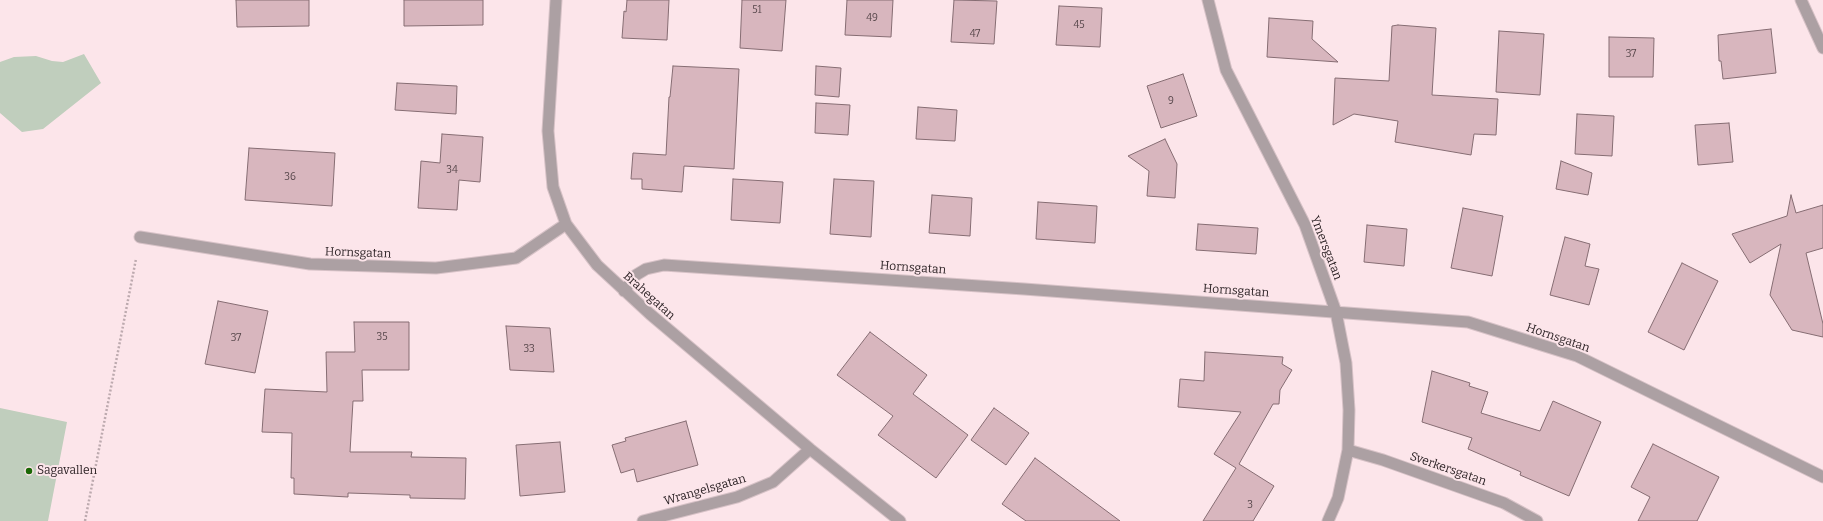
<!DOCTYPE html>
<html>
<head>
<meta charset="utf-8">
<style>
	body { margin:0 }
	canvas { display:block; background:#fce5ea }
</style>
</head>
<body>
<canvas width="1823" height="521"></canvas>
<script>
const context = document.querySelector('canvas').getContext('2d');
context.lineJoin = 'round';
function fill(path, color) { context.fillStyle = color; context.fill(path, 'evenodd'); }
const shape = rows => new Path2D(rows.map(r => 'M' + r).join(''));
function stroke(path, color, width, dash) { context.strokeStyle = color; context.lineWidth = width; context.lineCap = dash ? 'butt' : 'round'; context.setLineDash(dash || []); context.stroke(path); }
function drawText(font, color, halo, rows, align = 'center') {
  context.font = font + ' Bitter,serif'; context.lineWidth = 4; context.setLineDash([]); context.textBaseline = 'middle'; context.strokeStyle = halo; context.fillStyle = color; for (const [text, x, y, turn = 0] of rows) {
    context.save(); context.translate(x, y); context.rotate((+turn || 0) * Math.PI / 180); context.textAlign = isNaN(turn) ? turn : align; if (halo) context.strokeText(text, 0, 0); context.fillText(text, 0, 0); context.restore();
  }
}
const green = shape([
	[84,54,101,83,43,129,22,132,0,113,0,62,14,57,36,56,52,61,63,62],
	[0,408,67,422,48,521,0,521]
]);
const building = shape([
	[236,0,309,0,309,26,237,27,236,0],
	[404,0,483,0,483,25,404,26,404,0],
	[627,0,669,0,667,40,622,38,624,11,626,12,627,0],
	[742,0,786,0,782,51,740,48,742,0],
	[847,0,893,0,891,37,845,35,847,0],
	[954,0,997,1,994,44,951,42,954,0],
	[1059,6,1102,8,1100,47,1056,45,1059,6],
	[1269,18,1313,21,1312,39,1338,62,1267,57,1269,18],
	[1398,25,1436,28,1432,95,1498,99,1496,135,1474,134,1471,155,1395,142,1398,121,1354,114,1333,125,1335,78,1389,81,1392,26,1398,25],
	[1771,29,1776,73,1723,79,1721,61,1719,61,1718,35,1771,29],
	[1499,31,1544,34,1540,95,1496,92,1499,31],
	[1609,37,1654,38,1653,77,1609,77,1609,37],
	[673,66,739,69,734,169,684,166,682,192,642,189,642,179,631,179,633,153,666,155,669,97,670,97,673,66],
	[816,66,841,68,839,97,815,95,816,66],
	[1183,74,1197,116,1161,128,1147,86,1183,74],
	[397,83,457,86,456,114,395,110,397,83],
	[816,103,850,105,848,135,815,133,816,103],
	[918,107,957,110,955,141,916,139,918,107],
	[1577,114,1614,116,1612,156,1575,154,1577,114],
	[1729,123,1733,162,1698,165,1695,125,1729,123],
	[442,134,483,137,480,182,459,180,457,210,418,208,421,161,440,163,442,134],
	[1165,139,1177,164,1175,198,1147,196,1149,171,1128,156,1165,139],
	[249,148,335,153,332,206,245,200,249,148],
	[1561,161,1592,173,1588,195,1556,189,1561,161],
	[733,179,783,182,780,223,731,220,733,179],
	[834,179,874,181,871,237,830,234,834,179],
	[932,195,972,198,970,236,929,233,932,195],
	[1791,195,1796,213,1823,205,1823,248,1806,253,1823,324,1823,337,1792,330,1770,295,1781,244,1750,263,1732,234,1787,216,1791,195],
	[1038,202,1097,206,1095,243,1036,239,1038,202],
	[1463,208,1503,216,1492,276,1451,268,1463,208],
	[1198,224,1258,228,1256,254,1196,250,1198,224],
	[1367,225,1407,229,1404,266,1364,262,1367,225],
	[1565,237,1590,244,1585,266,1599,269,1589,305,1550,295,1565,237],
	[1682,263,1718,281,1684,350,1648,332,1682,263],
	[218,301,268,311,255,373,205,364,218,301],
	[354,322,409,322,409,370,362,370,363,401,353,401,350,452,412,452,411,457,466,458,465,499,410,498,410,495,348,493,348,497,294,494,294,478,291,478,292,433,262,432,265,389,327,392,326,352,355,352,354,322],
	[506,326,550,328,554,372,510,370,506,326],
	[870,332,927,375,913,394,968,435,936,478,878,435,893,416,837,375,870,332],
	[1205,352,1283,357,1282,364,1292,370,1280,390,1279,404,1273,404,1239,464,1274,486,1253,521,1203,521,1236,468,1214,454,1241,412,1178,407,1180,379,1204,381,1205,352],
	[1432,371,1470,383,1469,386,1488,392,1481,413,1540,431,1553,401,1601,422,1569,496,1520,475,1521,472,1468,449,1472,438,1422,422,1432,371],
	[994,408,1029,433,1006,465,971,440,994,408],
	[686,421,698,465,637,482,634,469,621,473,612,445,626,441,625,438,686,421],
	[560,442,565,492,520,496,516,445,560,442],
	[1653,444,1719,477,1697,521,1638,521,1650,497,1631,487,1653,444],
	[1035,458,1120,521,1026,521,1002,504,1035,458]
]);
const path = shape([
	[85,521,136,259]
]);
const minor = shape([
	[556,0,548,131,553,187,566,224,597,265,650,314,810,449,900,521],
	[1208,0,1226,70,1305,225,1336,312,1346,363,1349,410,1348,450,1338,498,1328,521],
	[1801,0,1823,48],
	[140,237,310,264,436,268,516,258,566,224],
	[624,291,636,275,646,269,664,265,1024,289,1468,322,1577,356,1823,477],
	[1348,450,1383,460,1504,503,1537,521],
	[643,521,737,497,773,482,810,449]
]);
const markers = [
	[29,471,4,"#1a6805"]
];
const numberNames = [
	["51",757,10],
	["49",872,18],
	["45",1079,25],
	["47",975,34],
	["37",1631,54],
	["9",1171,101],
	["34",452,170],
	["36",290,177],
	["35",382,337],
	["37",236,338],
	["33",529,349],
	["3",1250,505]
];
const streetNames = [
	["Ymersgatan",1326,248,69],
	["Hornsgatan",358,253,2],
	["Hornsgatan",913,268,4],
	["Hornsgatan",1236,291,4],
	["Brahegatan",649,296,42],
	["Hornsgatan",1558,338,19],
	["Sverkersgatan",1448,469,19],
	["Wrangelsgatan",705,490,-16]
];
const poiNames = [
	["Sagavallen",37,471]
];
fill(green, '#c0cebd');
fill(building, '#d8b6be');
stroke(building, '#866d73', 1);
stroke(minor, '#d7c2c7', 13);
stroke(path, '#bdaaaf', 2.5, [2, 2]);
stroke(minor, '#aca0a3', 11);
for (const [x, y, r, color] of markers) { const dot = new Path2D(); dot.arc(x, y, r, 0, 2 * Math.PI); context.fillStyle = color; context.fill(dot); stroke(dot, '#fce5ea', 1.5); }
drawText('10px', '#57474b', null, numberNames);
drawText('12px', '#2c2225', '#fce5ea', streetNames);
drawText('12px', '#2c2225', '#fce5ea', poiNames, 'left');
</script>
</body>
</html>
